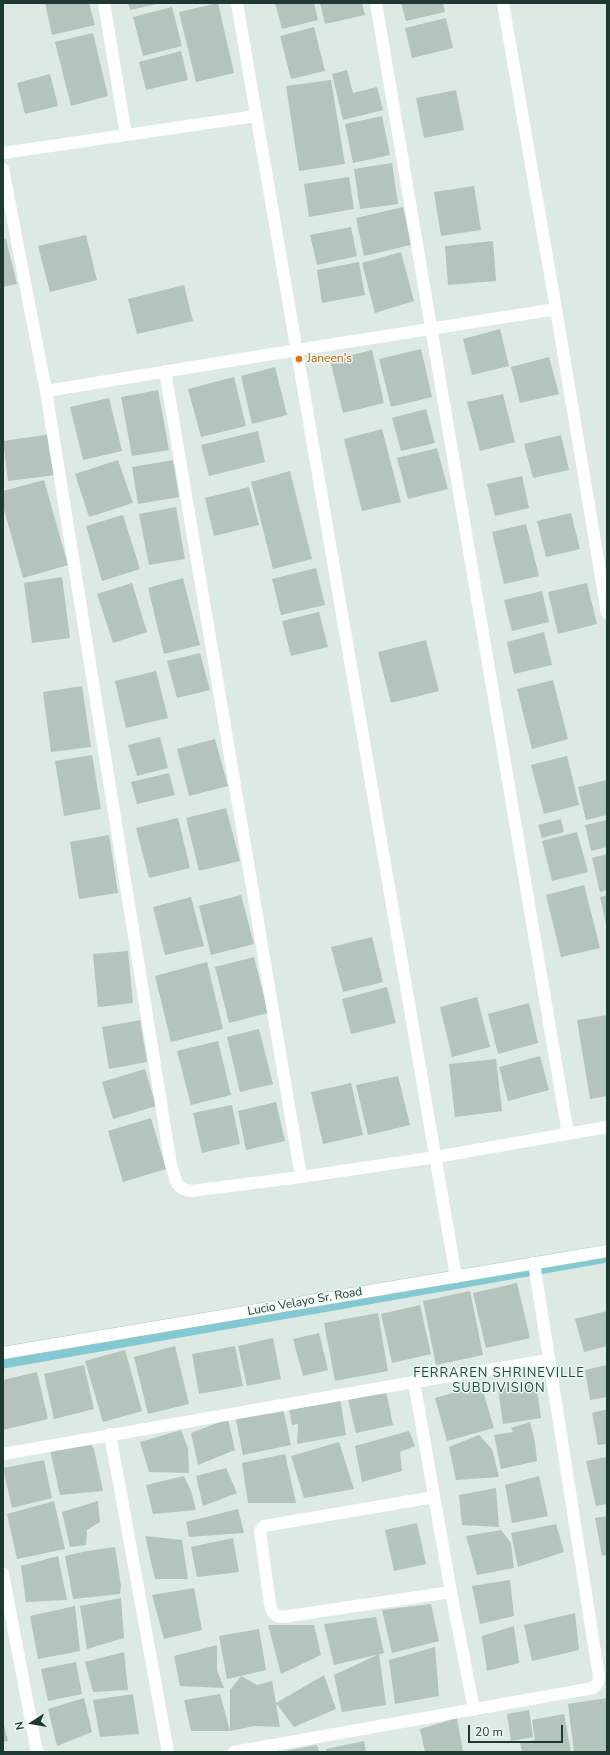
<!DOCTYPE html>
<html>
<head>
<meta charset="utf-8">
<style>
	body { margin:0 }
	#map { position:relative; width:610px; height:1755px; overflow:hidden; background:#ddeae3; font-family:"Nunito Sans",sans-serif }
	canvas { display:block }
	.frame { position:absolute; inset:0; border:4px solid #1e3931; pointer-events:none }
	.north { position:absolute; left:12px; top:1703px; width:40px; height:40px; -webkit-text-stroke:3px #edf6f1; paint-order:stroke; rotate:258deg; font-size:11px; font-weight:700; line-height:16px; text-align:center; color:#1e3931 }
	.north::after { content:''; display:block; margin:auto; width:14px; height:18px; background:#1e3931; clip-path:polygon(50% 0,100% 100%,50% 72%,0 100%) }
	.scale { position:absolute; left:468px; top:1725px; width:95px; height:18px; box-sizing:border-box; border:2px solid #1e3931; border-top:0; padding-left:5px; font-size:12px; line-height:14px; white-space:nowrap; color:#1e3931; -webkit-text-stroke:3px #edf6f1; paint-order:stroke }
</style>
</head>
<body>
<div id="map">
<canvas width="610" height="1755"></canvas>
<div class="frame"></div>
<div class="north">N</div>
<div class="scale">20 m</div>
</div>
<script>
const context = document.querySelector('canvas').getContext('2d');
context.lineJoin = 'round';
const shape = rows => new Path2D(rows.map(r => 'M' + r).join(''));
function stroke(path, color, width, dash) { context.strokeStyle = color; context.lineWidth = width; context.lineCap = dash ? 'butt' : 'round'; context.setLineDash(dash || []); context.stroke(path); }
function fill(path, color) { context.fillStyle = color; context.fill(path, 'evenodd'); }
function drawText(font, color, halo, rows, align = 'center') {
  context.font = font + ' "Nunito Sans",sans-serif'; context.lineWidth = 3; context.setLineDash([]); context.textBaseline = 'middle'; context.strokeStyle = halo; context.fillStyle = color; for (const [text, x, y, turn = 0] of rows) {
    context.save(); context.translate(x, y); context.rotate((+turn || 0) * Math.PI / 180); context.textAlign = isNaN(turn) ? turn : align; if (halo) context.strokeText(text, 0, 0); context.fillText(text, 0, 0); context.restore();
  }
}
const stream = shape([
	[3,1364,607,1258]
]);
const building = shape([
	[45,3,89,3,95,25,52,35],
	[128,3,157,3,157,4,130,10],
	[218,3,234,73,196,82,179,12],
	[275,3,314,3,318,20,282,29],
	[320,3,362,3,365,15,325,24],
	[401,3,443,3,445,12,406,21],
	[172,7,182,46,143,56,133,17],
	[446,18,453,48,412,58,405,28],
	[314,27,325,71,291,79,280,36],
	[93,33,108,96,71,106,55,42],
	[181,51,188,80,146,90,139,62],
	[347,70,353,93,377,87,383,110,343,120,332,74],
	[50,74,58,106,25,114,17,83],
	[331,80,345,164,299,171,286,86],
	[456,90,464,130,424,138,416,98],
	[382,116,390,155,353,163,345,124],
	[392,163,398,204,360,209,354,169],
	[349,177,354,209,309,217,304,184],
	[474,186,481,230,441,236,434,192],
	[403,207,411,245,364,256,356,218],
	[351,227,357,256,317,265,310,235],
	[86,235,97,280,50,292,38,246],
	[6,239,17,284,3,287,3,240],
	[493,241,496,281,448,285,445,246],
	[401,252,414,301,375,313,362,263],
	[359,262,365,295,322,303,317,270],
	[184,285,193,321,137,334,128,299],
	[500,329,509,366,472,375,463,339],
	[421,349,432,397,391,407,379,359],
	[372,350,384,403,343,413,330,360],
	[549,357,559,394,520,403,511,367],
	[275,367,287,415,252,424,241,376],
	[234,377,246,426,201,437,188,389],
	[158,390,169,450,132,456,121,397],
	[503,394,515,442,480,451,467,402],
	[109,398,122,451,83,460,70,407],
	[426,409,435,443,401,451,392,418],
	[382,429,401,502,362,511,344,439],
	[258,431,265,462,209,476,201,445],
	[51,434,56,475,8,481,3,441],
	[561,435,569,470,533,478,524,444],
	[437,448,448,489,408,499,397,458],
	[118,460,133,503,89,517,75,474],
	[173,460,179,497,138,504,132,467],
	[290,471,312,559,273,569,251,482],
	[522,476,529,508,495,516,487,484],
	[44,480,68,565,23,578,3,506,3,491],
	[249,487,259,525,214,536,205,498],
	[176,507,185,559,149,565,139,514],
	[571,513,580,549,546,557,537,521],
	[123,515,140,569,102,581,86,526],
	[526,524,539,576,504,584,492,532],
	[316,568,325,605,281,615,272,579],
	[62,577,70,638,32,643,24,583],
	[183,578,200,645,164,654,148,588],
	[132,583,147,632,113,643,97,594],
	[587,583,597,624,558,634,548,592],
	[542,591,549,622,512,631,504,600],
	[319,612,328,647,291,656,282,621],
	[544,632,552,665,514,674,507,642],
	[426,640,439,691,391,703,378,652],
	[200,653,210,690,177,698,167,661],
	[156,671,168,718,126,728,115,681],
	[553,680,568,739,532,749,517,689],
	[82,686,91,747,51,752,43,692],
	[160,737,168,768,137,776,128,745],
	[215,739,228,786,189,796,177,749],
	[92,755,101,809,64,816,55,761],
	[567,756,579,805,544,814,531,765],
	[169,773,175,795,137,804,131,782],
	[607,780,607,815,586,820,578,787],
	[226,808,240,861,199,871,186,818],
	[178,818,190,868,149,878,136,828],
	[561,819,564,832,542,838,538,825],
	[607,820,607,847,591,851,585,825],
	[577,832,588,872,552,881,542,841],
	[109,835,118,893,79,899,70,842],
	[607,854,607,890,600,892,592,858],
	[584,885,600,948,561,957,546,895],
	[241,895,254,944,211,955,199,906],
	[607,895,607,924,606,924,600,897],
	[191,897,204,946,165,955,153,907],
	[372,937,383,982,343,992,331,947],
	[128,951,133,1003,98,1007,93,954],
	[254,957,268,1013,229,1023,215,967],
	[207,962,223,1029,171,1042,155,976],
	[387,987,396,1023,351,1034,342,999],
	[477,997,490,1047,452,1057,440,1007],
	[529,1003,538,1043,498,1054,488,1014],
	[607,1015,607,1096,590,1099,577,1020],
	[140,1020,147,1062,109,1069,102,1027],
	[259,1029,273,1084,240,1092,227,1037],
	[218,1041,231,1095,191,1105,177,1051],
	[540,1056,549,1090,508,1101,499,1067],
	[496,1059,502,1111,455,1117,449,1064],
	[145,1069,156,1106,113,1119,102,1082],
	[398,1076,410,1125,368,1135,356,1085],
	[351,1083,363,1135,323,1144,311,1092],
	[276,1102,285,1141,246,1150,238,1111],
	[232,1105,240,1144,202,1153,193,1113],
	[151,1118,166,1169,123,1182,108,1131],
	[517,1283,530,1338,486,1348,473,1293],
	[470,1291,483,1355,436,1365,423,1301],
	[420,1305,431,1354,392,1363,381,1314],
	[607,1311,607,1346,584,1352,575,1319],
	[378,1313,388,1371,335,1381,324,1323],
	[319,1333,328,1370,303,1376,293,1339],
	[273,1338,281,1379,247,1386,238,1346],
	[175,1346,189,1404,148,1414,134,1357],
	[235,1346,243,1386,199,1394,192,1354],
	[125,1350,142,1411,103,1422,85,1361],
	[84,1365,94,1409,54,1419,44,1374],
	[607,1365,607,1397,590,1400,585,1370],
	[37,1372,48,1419,3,1430,3,1380],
	[536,1383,541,1418,503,1424,498,1389],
	[481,1385,494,1428,447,1441,435,1398],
	[386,1391,393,1425,356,1433,348,1400],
	[340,1398,346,1435,297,1444,298,1424,292,1425,289,1408],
	[283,1408,291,1445,243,1455,235,1415],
	[607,1409,607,1444,598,1445,592,1413],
	[228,1419,235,1450,198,1465,191,1433],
	[530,1422,535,1442,537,1461,501,1469,494,1435,513,1432,511,1428],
	[181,1430,188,1448,189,1473,149,1472,140,1442],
	[409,1431,415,1446,400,1452,402,1471,362,1482,355,1446],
	[479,1435,492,1449,499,1477,456,1480,449,1447],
	[88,1440,94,1449,103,1491,60,1495,50,1450],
	[339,1442,354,1489,304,1498,291,1456],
	[285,1454,296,1503,248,1503,242,1463],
	[607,1457,607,1504,596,1506,586,1461],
	[44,1460,52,1498,12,1508,3,1468],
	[226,1468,237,1493,203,1506,196,1476],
	[184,1476,191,1491,196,1510,153,1514,146,1485],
	[539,1476,548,1516,512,1523,505,1485],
	[496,1488,499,1527,462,1525,459,1495],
	[54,1501,65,1549,17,1559,7,1514],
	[98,1501,100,1522,87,1530,86,1545,70,1547,62,1512],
	[238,1509,244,1533,189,1537,186,1522],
	[607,1516,607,1555,602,1556,595,1518],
	[417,1523,426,1564,394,1571,385,1530],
	[556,1524,564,1552,518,1567,511,1533],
	[501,1530,511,1543,514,1568,477,1575,466,1536],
	[145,1536,182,1540,188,1579,155,1579],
	[233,1538,239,1572,197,1577,191,1547],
	[115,1547,121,1586,120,1594,73,1599,65,1556,87,1551],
	[58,1556,67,1600,26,1602,21,1566],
	[510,1580,514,1616,480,1624,472,1586],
	[194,1588,202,1630,164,1639,152,1595],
	[121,1598,124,1638,87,1649,80,1606],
	[431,1604,439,1641,392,1653,382,1610],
	[75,1606,80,1651,38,1659,30,1616],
	[575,1613,579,1650,532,1661,524,1625],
	[376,1617,384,1653,334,1665,324,1624],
	[268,1625,314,1625,321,1655,281,1674],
	[514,1626,519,1663,487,1671,482,1636],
	[259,1629,266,1670,227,1679,219,1636],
	[217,1645,217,1670,224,1688,180,1686,174,1656],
	[435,1647,439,1696,395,1704,389,1660],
	[124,1652,128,1690,93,1692,85,1662],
	[379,1654,386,1705,342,1712,334,1675],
	[76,1662,82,1694,48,1701,41,1669],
	[324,1675,336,1709,294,1727,276,1703,280,1727,255,1726,230,1731,230,1690,241,1676,257,1685,272,1681,276,1703],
	[133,1694,139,1734,100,1737,93,1700],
	[220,1694,230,1731,191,1731,184,1700],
	[84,1698,92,1732,57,1746,48,1709],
	[607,1698,607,1752,574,1752,568,1704],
	[529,1710,533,1737,511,1741,507,1714],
	[564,1714,571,1752,522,1752,520,1743,535,1740,532,1720],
	[457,1718,463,1752,425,1752,420,1729],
	[3,1721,8,1741,3,1742],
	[364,1741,366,1752,326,1752,326,1749],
	[317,1745,319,1752,284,1752,284,1751]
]);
const street = shape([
	[104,3,126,135],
	[237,3,456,1277],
	[376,3,568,1134],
	[3,153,256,116],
	[3,169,46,391,171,1165,177,1184,183,1189,191,1191,301,1177,436,1157,607,1127],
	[556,309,607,613],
	[165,371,301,1177],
	[46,391,297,350,556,309,503,3],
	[414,1382,451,1592,474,1710],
	[110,1434,168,1752],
	[3,1454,414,1382,549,1360],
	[434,1497,264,1526,260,1531,270,1604,272,1611,277,1616,282,1617,451,1592],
	[3,1574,37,1752],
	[234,1752,593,1688,598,1683,599,1677,534,1263]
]);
const secondary = shape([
	[3,1353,607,1251]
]);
const markers = [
	[299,359,4,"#e8710a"]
];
const foodNames = [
	["Janeen's",307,359]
];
const streetNames = [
	["Lucio Velayo Sr. Road",305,1302,-10]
];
const neighbourhoodNames = [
	["FERRAREN SHRINEVILLE",499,1374],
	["SUBDIVISION",499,1389]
];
stroke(stream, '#82c9d2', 9);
fill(building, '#b2c4bc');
stroke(secondary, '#b0cabf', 13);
stroke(street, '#fff', 12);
stroke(secondary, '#fff', 12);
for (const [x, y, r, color] of markers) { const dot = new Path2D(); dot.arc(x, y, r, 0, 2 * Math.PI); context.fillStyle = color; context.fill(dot); stroke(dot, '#edf6f1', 1.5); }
drawText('12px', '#c56008', '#edf6f1', foodNames, 'left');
drawText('12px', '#1e3931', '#edf6f1', streetNames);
context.letterSpacing = '1px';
drawText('13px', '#1a4c3d', '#edf6f1', neighbourhoodNames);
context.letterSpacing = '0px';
</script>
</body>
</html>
